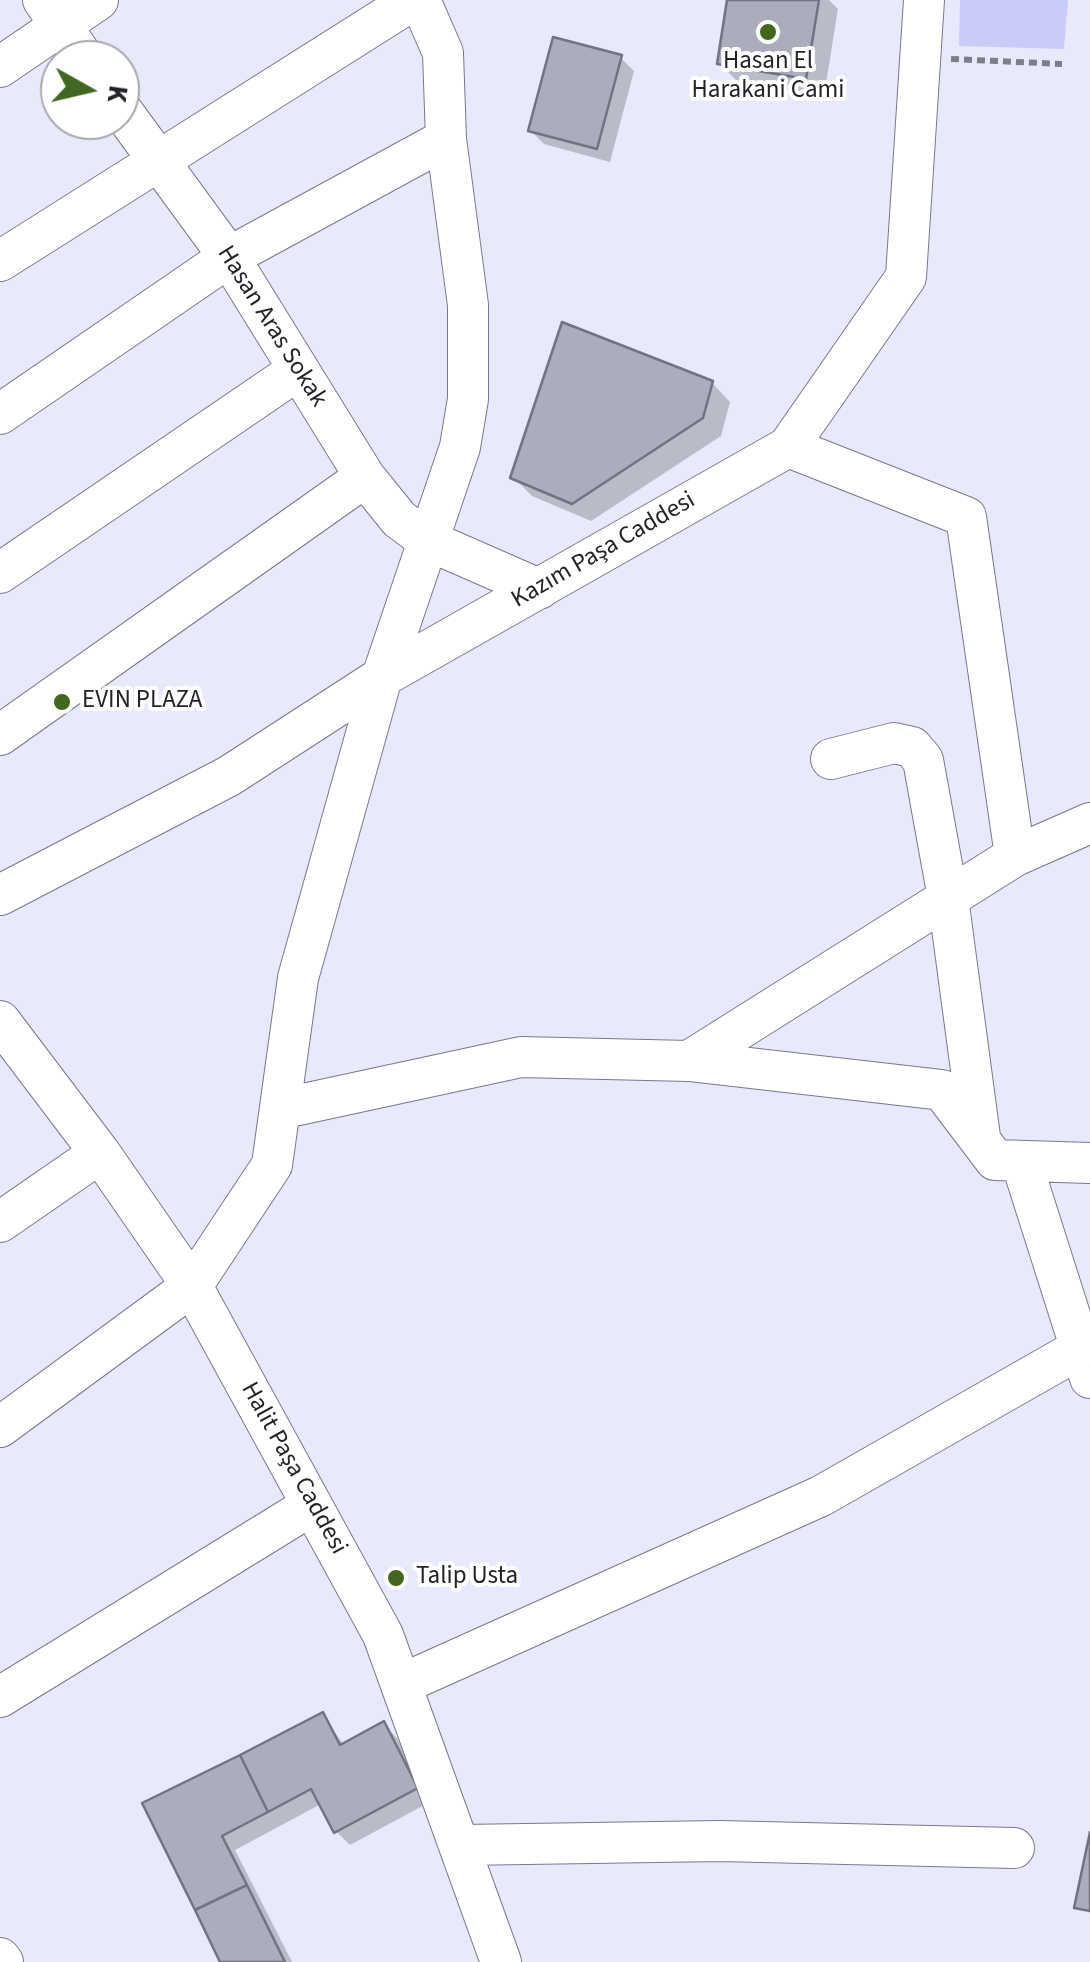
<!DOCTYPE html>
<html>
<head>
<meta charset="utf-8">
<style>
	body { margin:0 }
	#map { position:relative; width:1090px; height:1962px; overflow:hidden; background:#e8eafb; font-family:"Source Sans 3",sans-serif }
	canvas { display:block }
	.north { position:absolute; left:40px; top:40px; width:100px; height:100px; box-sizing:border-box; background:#fff; border:2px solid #a7a7aa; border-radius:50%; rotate:98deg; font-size:28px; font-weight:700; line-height:40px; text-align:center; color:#23232a }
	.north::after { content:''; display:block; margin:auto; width:35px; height:45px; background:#436720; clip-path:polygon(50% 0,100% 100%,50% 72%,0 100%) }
</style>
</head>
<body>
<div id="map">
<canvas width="1090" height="1962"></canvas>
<div class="north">K</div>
</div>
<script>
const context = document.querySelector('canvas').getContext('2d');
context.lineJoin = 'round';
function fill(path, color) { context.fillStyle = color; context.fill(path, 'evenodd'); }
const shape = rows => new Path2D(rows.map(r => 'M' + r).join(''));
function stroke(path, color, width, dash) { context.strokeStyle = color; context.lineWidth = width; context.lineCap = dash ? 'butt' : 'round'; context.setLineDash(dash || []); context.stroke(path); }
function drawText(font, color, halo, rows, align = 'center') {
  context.font = font + ' "Source Sans 3",sans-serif'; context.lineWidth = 8; context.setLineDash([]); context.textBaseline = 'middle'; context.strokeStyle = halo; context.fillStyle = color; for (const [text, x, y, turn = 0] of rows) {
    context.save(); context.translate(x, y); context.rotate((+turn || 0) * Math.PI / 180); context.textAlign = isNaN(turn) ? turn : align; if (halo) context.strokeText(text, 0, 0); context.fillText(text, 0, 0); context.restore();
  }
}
const green = shape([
	[960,0,1068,0,1064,49,959,46]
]);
const shadow = shape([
	[730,0,829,0,838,9,824,96,738,82,719,63],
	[620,57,634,71,610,162,544,144,530,130],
	[712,383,730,402,721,436,591,521,532,496,513,477],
	[322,1715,344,1745,383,1724,397,1738,430,1802,350,1845,336,1831,321,1804,235,1850,292,1962,223,1962,145,1804]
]);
const building = shape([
	[727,0,819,0,806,79,717,64,727,0],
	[553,37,622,55,597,149,528,131,553,37],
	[562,322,713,381,703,418,572,504,510,478,562,322],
	[323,1712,340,1745,384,1721,418,1788,334,1833,311,1789,268,1812,240,1755,323,1712],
	[240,1755,268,1812,222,1836,247,1885,195,1910,142,1803,240,1755],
	[1090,1832,1090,1911,1074,1908,1090,1832],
	[247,1885,285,1962,220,1962,195,1910,247,1885]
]);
const path = shape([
	[951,59,1062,64]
]);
const minor = shape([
	[43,0,85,60],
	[0,67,98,0],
	[120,108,229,257,365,477,399,519,427,540,539,589],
	[0,261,413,0],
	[0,414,229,257,446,139],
	[788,447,966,517,1015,856],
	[0,573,298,370],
	[0,735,365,477],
	[831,759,894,743,912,747,923,760,948,898,980,1137],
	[0,895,229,776,382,677,788,447,906,277,924,0],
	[0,1021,100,1153,192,1286,383,1635,501,1962],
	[689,1061,1015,856,1090,823],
	[280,1109,521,1057,689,1061,942,1090,995,1160,1090,1163],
	[1021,1161,1090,1378],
	[0,1222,100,1153],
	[0,1427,192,1286,272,1165,298,978,382,677,460,447,468,399,468,305,446,139,443,53,420,0],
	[402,1684,821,1496,1081,1348],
	[0,1697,312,1505],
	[462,1845,720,1841,1014,1848],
	[0,1958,3,1962]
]);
const markers = [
	[768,32,10,"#436720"],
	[62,702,10,"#436720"],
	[396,1578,10,"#436720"]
];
const poiNames = [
	["Hasan El",768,63,"center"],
	["Harakani Cami",768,92,"center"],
	["EVIN PLAZA",82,702],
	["Talip Usta",416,1578]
];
const streetNames = [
	["Hasan Aras Sokak",271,327,58],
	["Kazım Paşa Caddesi",604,551,-30],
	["Halit Paşa Caddesi",293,1469,61]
];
fill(green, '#c9ccf9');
fill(shadow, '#0003');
fill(building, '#abacbc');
stroke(building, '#727382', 2.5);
stroke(minor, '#787988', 42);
stroke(path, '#7d7e89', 6, [8, 5]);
stroke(minor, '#fff', 40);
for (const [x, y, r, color] of markers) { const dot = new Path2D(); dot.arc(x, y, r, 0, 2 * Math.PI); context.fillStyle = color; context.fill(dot); stroke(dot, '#fff', 4); }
drawText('25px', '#23232a', '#fff', poiNames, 'left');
drawText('25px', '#23232a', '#fff', streetNames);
</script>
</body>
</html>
